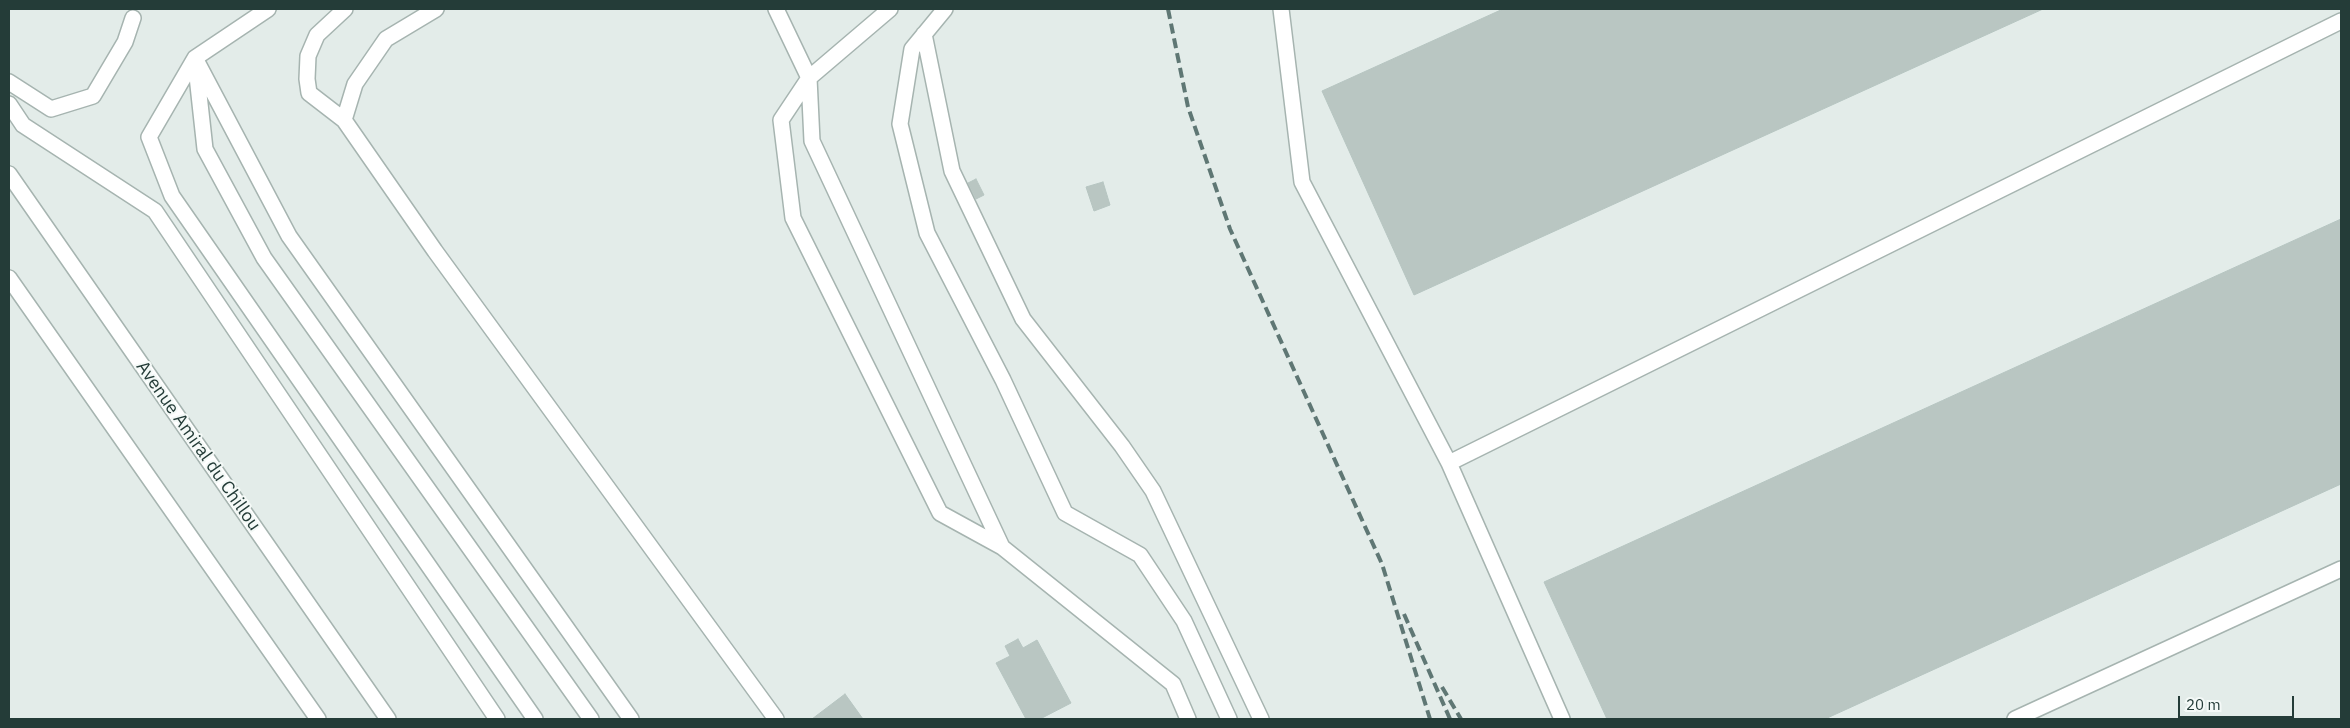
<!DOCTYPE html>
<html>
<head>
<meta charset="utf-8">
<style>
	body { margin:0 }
	#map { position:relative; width:2350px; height:728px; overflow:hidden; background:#e3ece9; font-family:"IBM Plex Sans",sans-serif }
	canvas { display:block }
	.frame { position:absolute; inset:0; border:10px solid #243c38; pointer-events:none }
	.scale { position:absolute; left:2178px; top:696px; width:116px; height:22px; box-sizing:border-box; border:2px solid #243c38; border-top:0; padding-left:6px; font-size:15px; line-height:18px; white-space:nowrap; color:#243c38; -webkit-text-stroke:4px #f4f9f7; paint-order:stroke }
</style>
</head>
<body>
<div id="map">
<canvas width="2350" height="728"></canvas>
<div class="frame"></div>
<div class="scale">20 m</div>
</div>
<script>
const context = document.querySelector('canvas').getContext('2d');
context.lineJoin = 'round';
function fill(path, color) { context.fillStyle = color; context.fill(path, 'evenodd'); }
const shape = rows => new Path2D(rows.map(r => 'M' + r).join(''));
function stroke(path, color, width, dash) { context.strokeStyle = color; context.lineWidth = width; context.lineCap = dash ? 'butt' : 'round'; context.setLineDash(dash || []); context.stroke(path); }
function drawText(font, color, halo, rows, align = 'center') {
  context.font = font + ' "IBM Plex Sans",sans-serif'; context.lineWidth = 4; context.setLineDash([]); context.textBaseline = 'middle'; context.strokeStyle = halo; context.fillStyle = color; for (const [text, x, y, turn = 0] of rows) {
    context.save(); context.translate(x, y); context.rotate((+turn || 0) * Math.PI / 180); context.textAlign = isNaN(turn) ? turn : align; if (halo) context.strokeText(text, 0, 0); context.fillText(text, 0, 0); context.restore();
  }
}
const building = shape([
	[1503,9,2043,9,1414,295,1322,91,1503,9],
	[976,179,984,195,976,199,968,183,976,179],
	[1103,182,1110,205,1094,211,1086,187,1103,182],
	[2341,219,2341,484,1825,719,1607,719,1544,582,2341,219],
	[1018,639,1023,648,1037,640,1071,703,1040,719,1026,719,996,663,1010,656,1005,646,1018,639],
	[845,694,863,719,812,719,845,694]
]);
const minor = shape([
	[268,9,195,58,149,137,172,196,535,719],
	[345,9,317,35,308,56,307,79,309,93,344,120,435,251,776,719],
	[776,9,809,78,781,120,793,218,940,513,1002,547],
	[890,9,809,78,812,141,1002,547,1173,684,1188,719],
	[945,9,912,49,900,124,927,233,1003,380,1065,513,1140,555,1184,621,1229,719],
	[1281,9,1302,182,1449,463],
	[924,34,952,171,1023,319,1122,446,1153,491,1261,719],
	[195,58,289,236,631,719],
	[196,67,205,149,264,258,591,719],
	[9,82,51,109,93,96,125,42,133,18],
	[9,104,23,125,155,211,497,719],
	[344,120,355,84,386,39,436,9],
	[9,174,388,719],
	[9,278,318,719],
	[1562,719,1449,463,2341,21],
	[2015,719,2341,569]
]);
const rail = shape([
	[1168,9,1188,107,1230,229,1382,564,1430,719],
	[1404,614,1450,719],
	[1442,687,1461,719]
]);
const streetNames = [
	["Avenue Amiral du Chillou",198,446,55]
];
fill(building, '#b9c6c2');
stroke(building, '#b6c5c1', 1);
stroke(minor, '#a6b4b0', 18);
stroke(minor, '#fff', 15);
stroke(rail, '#5f7774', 4, [10, 5]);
drawText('18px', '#243c38', '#f4f9f7', streetNames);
</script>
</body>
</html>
